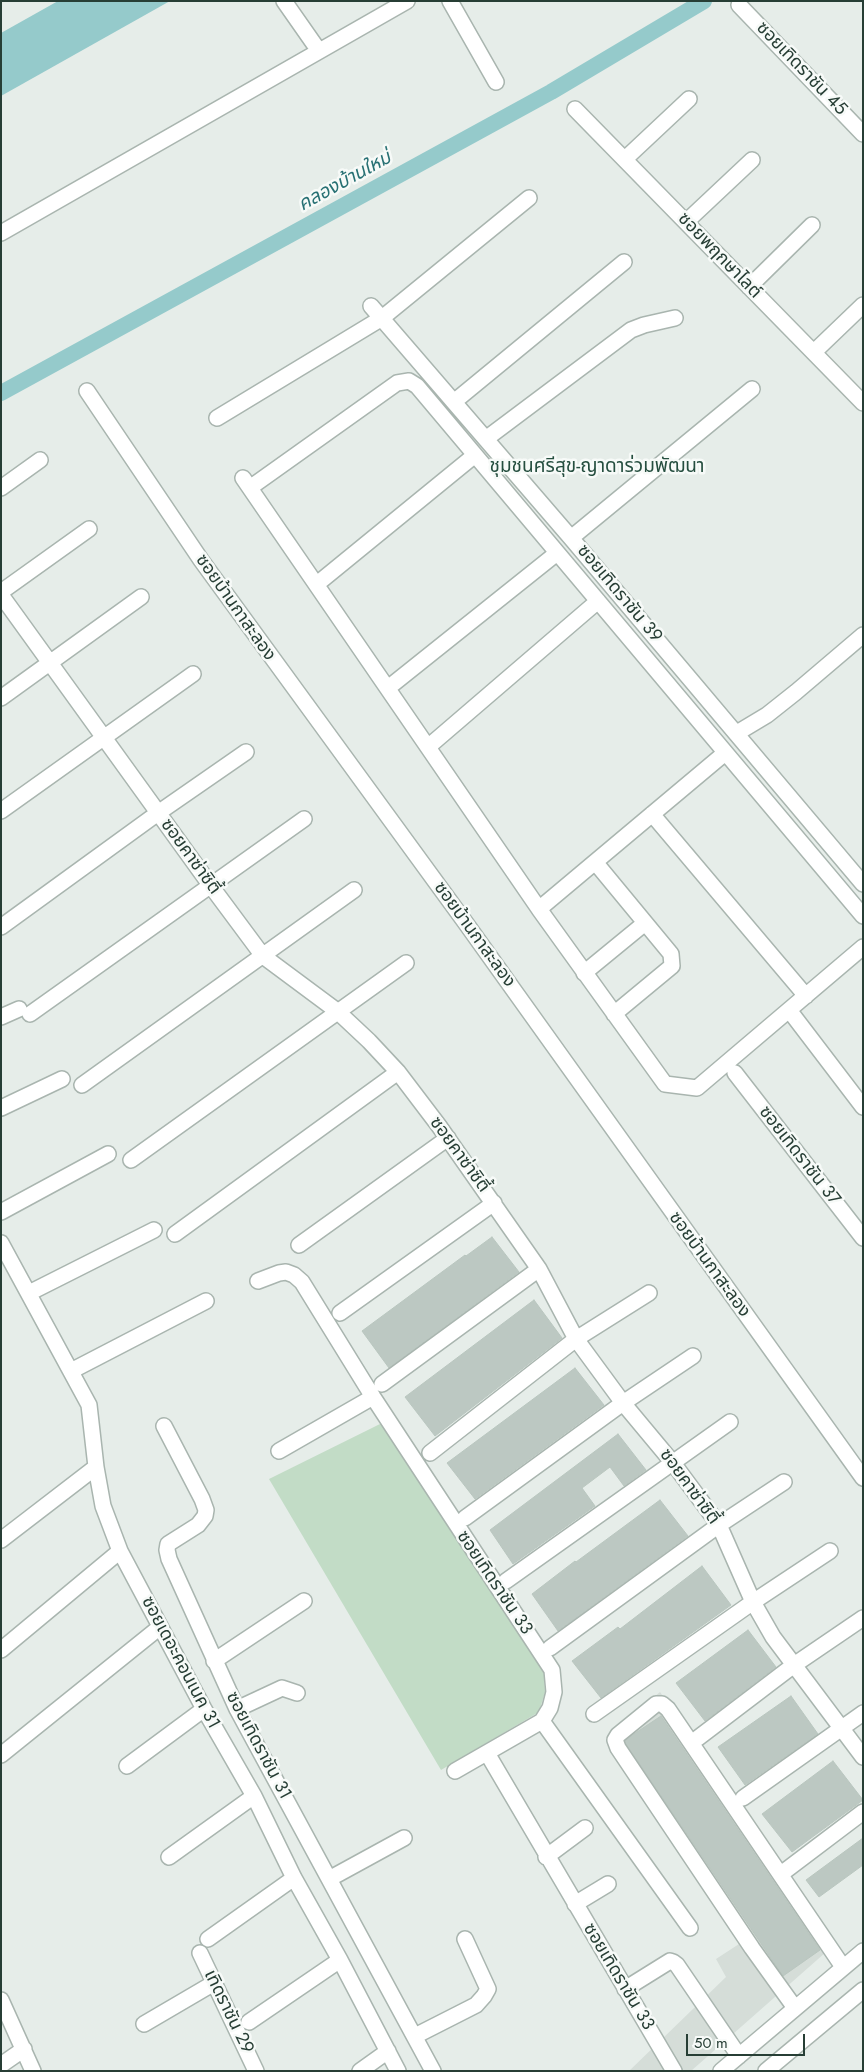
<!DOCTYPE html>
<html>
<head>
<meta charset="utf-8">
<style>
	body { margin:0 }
	#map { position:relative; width:864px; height:2072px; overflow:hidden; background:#e6ede9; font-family:Jost,sans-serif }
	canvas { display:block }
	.frame { position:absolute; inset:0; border:2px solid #273e35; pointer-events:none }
	.scale { position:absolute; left:686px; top:2034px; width:119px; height:22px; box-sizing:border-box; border:2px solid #273e35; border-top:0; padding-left:6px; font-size:15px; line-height:18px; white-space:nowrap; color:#273e35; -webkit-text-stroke:4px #f7faf8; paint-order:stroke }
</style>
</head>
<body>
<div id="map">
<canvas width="864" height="2072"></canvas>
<div class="frame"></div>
<div class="scale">50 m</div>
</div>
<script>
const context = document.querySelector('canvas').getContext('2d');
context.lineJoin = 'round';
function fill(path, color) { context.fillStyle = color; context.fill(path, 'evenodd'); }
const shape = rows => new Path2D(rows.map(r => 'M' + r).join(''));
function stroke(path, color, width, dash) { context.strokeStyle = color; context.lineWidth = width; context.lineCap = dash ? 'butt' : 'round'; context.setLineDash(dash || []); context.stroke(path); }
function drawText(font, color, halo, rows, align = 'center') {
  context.font = font + ' Jost,"Noto Sans Thai",sans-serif'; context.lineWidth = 5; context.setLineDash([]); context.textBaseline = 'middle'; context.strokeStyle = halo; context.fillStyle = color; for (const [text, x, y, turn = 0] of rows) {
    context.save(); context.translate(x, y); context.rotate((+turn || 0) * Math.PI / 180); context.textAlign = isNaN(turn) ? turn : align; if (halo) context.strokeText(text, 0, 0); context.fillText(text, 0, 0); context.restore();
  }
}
const built = shape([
	[660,1692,834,1945,691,2071,629,2071,726,1977,716,1959,739,1944,606,1737]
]);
const green = shape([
	[382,1423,544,1672,545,1692,539,1712,441,1770,269,1479]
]);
const water = shape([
	[58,1,170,1,1,96,1,33]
]);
const canal = shape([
	[1,393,551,92,704,1]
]);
const building = shape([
	[492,1237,519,1272,389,1368,362,1331,465,1255,466,1256,492,1237],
	[534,1300,562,1338,435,1436,405,1397,534,1300],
	[575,1368,604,1405,475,1499,447,1463,575,1368],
	[618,1434,646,1470,624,1486,610,1467,582,1488,595,1506,513,1564,490,1530,618,1434],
	[660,1500,688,1536,558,1631,532,1594,575,1561,576,1562,660,1500],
	[702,1566,731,1605,601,1698,572,1661,618,1627,620,1629,702,1566],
	[748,1630,776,1667,705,1721,676,1683,748,1630],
	[791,1696,818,1734,745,1785,718,1747,791,1696],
	[661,1716,820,1950,783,1976,626,1744,625,1741,631,1736,661,1716],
	[833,1761,863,1800,792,1852,762,1814,833,1761],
	[863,1838,863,1865,819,1897,806,1880,863,1838]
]);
const minor = shape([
	[284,1,319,51],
	[450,1,496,82],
	[739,5,863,134],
	[575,109,863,403],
	[625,159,689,99],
	[686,222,752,160],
	[1,233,407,1],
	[749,287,812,225],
	[371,306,571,538,863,884],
	[814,352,863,305],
	[87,391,201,560,465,922,863,1478],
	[455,401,624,262],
	[217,418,382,318,529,198],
	[487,438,631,330,644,325,675,318],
	[243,478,539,909,665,1084,697,1088,863,947],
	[251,487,397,383,409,381,417,386,863,916],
	[1,488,40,460],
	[571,538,752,389],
	[317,584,475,455],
	[1,592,89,529],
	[1,595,211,886,263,956,337,1011,369,1041,398,1072,439,1126,539,1269,576,1339,623,1403,673,1463,719,1525,753,1602,773,1637,863,1757],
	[388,688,557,553],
	[1,698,141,597],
	[737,733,767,715,796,692,863,635],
	[428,747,598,601],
	[1,811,193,674],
	[652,814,806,996],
	[595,862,671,954,672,966,614,1014],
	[539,909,725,753],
	[1,927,158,813,246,752],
	[584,973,645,923],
	[789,1010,863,1107],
	[30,1014,304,819],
	[1,1017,19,1009],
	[735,1073,863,1238],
	[82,1085,354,890],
	[1,1108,62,1079],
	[131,1160,406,963],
	[1,1212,108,1154],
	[175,1234,398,1072],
	[1,1243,89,1405,96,1467,103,1506,120,1551,204,1709,254,1796,294,1878,340,1960,398,2071],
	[299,1245,448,1138],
	[258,1281,279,1273,286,1272,294,1275,302,1282,373,1397,552,1670,554,1692,550,1708,542,1721,455,1771],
	[29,1293,154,1230],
	[340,1313,494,1203],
	[71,1371,206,1301],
	[382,1384,539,1269],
	[164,1426,202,1499,206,1510,205,1516,198,1525,168,1544,167,1550,169,1559,237,1709,433,2071],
	[279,1451,373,1397],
	[430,1453,576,1339,649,1293],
	[465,1518,623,1403,693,1356],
	[1,1540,96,1467],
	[506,1581,730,1422],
	[550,1648,719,1525,784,1482],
	[1,1650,120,1551],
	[214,1661,304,1601],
	[237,1709,282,1688,297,1693],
	[594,1714,753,1602,830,1551],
	[542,1721,690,1928],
	[698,1738,794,1665,863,1618],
	[487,1753,674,2071],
	[1,1755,160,1627],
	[127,1766,204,1709],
	[743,1798,863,1713],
	[169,1857,254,1796],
	[546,1857,585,1828],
	[785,1871,863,1812],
	[329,1879,404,1838],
	[575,1904,608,1884],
	[208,1939,294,1878],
	[200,1953,256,2071],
	[625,1989,670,1961,673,1962,677,1965,739,2056],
	[1,2000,33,2071],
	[795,2008,752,1948,618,1748,615,1740,618,1735,656,1704,662,1704,668,1709,843,1967],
	[249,2022,340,1960],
	[144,2024,214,1983],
	[415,2036,476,2005,484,1996,488,1989,465,1939],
	[1,2065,24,2049],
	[360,2071,388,2051],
	[721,2071,863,1951],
	[766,2071,863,1990]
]);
const streetNames = [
	["ซอยเทิดราชัน 45",801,69,46],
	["ซอยพฤกษาไลต์",719,256,46],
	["ซอยเทิดราชัน 39",619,594,50],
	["ซอยบ้านกาสะลอง",235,608,55],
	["ซอยคาซ่าซิตี้",190,857,54],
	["ซอยบ้านกาสะลอง",474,935,54],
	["ซอยคาซ่าซิตี้",459,1155,54],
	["ซอยเทิดราชัน 37",799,1156,52],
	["ซอยบ้านกาสะลอง",709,1265,54],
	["ซอยคาซ่าซิตี้",689,1487,54],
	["ซอยเทิดราชัน 33",494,1583,56],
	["ซอยเดอะคอนเนค 31",180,1663,62],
	["ซอยเทิดราชัน 31",258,1746,62],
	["ซอยเทิดราชัน 33",618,1977,59],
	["เทิดราชัน 29",228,2012,64]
];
const waterNames = [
	["คลองบ้านใหม่",345,182,-29]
];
const neighbourhoodNames = [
	["ชุมชนศรีสุข-ญาดาร่วมพัฒนา",597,467]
];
fill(built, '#d5ddd8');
fill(green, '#c2dcc6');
fill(water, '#95cacb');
stroke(canal, '#95cacb', 16);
fill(building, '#bcc8c2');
stroke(building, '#b9c6bf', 1);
stroke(minor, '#a9b5af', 18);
stroke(minor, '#fff', 15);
drawText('18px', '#273e35', '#f7faf8', streetNames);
drawText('italic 19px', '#277073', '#f7faf8', waterNames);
drawText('19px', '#254e3f', '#f7faf8', neighbourhoodNames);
</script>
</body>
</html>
